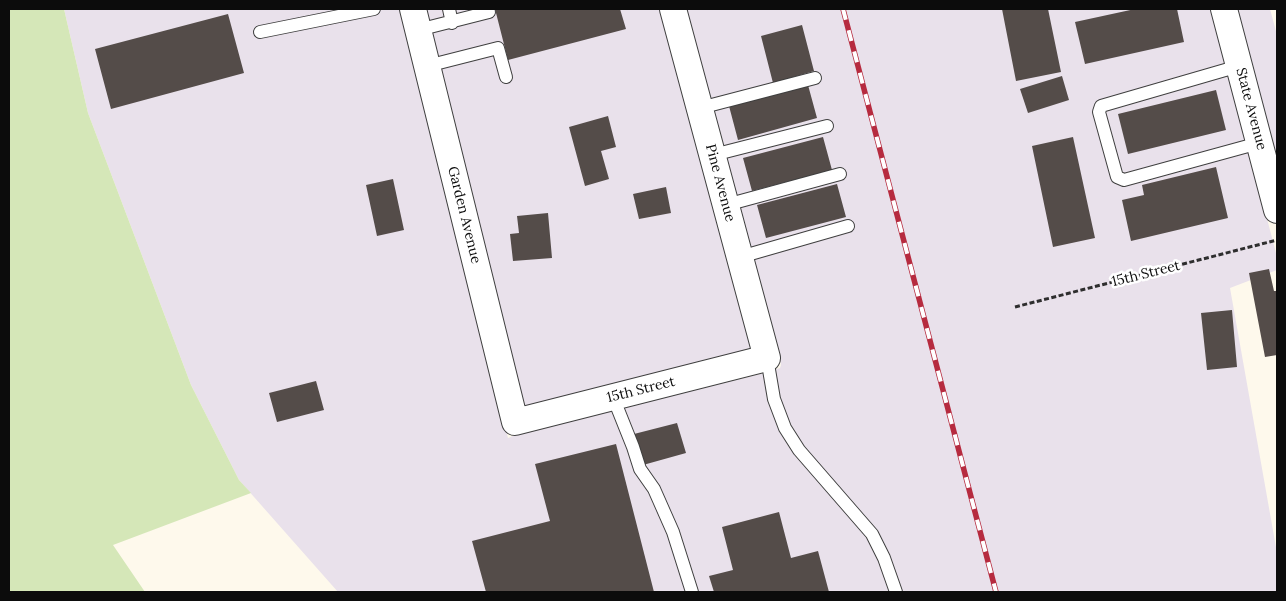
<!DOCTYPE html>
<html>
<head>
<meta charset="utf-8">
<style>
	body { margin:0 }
	#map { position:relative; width:1286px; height:601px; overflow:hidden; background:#fef9ec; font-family:Lora,serif }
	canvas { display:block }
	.frame { position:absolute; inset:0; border:10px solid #0c0c0c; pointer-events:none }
</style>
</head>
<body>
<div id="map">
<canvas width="1286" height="601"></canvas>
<div class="frame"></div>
</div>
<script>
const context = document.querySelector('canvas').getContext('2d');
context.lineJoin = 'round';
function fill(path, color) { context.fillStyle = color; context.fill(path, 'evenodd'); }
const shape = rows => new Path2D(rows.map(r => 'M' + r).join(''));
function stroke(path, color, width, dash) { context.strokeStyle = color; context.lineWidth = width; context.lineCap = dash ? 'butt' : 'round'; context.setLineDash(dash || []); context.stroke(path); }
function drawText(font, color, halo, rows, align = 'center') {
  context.font = font + ' Lora,serif'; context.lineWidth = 5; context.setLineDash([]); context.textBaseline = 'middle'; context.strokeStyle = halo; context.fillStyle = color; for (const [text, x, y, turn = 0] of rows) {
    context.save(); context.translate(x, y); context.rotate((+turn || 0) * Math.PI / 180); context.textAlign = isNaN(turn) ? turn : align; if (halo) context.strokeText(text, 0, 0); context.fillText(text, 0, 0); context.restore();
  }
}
const industrial = shape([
	[64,9,401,9,508,438,518,434,760,374,780,368,781,365,777,343,775,343,685,9,1212,9,1276,253,1277,254,1277,270,1230,288,1277,553,1277,592,338,592,239,480,191,385,88,113],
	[425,9,661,9,753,348,523,407],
	[1236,9,1270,9,1277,35,1277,164]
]);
const green = shape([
	[9,9,64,9,88,113,191,385,239,480,251,493,113,545,145,592,9,592]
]);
const building = shape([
	[495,9,620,9,626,29,508,60],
	[1002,9,1048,9,1061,72,1016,81],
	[1135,9,1177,9,1184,42,1085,64,1075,22],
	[228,14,244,73,111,109,95,49],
	[802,25,814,71,773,83,761,36],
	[1062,76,1069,100,1028,113,1020,89],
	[808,85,817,118,738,140,729,106],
	[1216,90,1226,130,1128,154,1118,114],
	[608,116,616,147,601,151,609,179,585,186,569,127],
	[823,137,832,170,752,191,743,158],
	[1073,137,1095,238,1053,247,1032,146],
	[1216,167,1228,218,1131,241,1122,200,1144,195,1142,185],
	[393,179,404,230,377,236,366,185],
	[837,184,846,217,766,238,757,205],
	[666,187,671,213,639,219,633,194],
	[548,213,552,258,513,261,510,234,519,233,517,216],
	[1269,269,1274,291,1277,291,1277,355,1265,357,1249,273],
	[1232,310,1237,367,1207,370,1201,313],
	[316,381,324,410,277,422,269,393],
	[677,423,686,453,643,465,634,434],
	[616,444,654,592,486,592,472,541,550,521,535,464],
	[779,512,791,558,818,551,829,592,714,592,709,576,733,570,722,527]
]);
const path = shape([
	[1015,307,1277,240]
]);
const service = shape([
	[449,9,452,23],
	[418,30,489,12],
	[260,32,374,9],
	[427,66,498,48,506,77],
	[1239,66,1101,106,1099,112,1117,177,1124,180,1259,143],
	[700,108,815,78],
	[713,155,827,126],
	[726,205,840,174],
	[740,257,848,226],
	[767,358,774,399,785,428,799,450,872,534,884,558,896,592],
	[613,397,633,447,640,469,654,489,673,532,692,592]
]);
const minor = shape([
	[413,9,515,422,767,358,673,9],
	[1224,9,1277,210]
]);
const rail = shape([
	[843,9,996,592]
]);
const streetNames = [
	["State Avenue",1251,109,75],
	["Pine Avenue",720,183,75],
	["Garden Avenue",464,215,76],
	["15th Street",1146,274,-14],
	["15th Street",641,390,-14]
];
fill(industrial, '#e9e1eb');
fill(green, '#d5e7b8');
fill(building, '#544c49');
stroke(service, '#3f3f3f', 14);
stroke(minor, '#3f3f3f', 28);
stroke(path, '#2e2e2e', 3, [5, 2.5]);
stroke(service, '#fff', 12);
stroke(minor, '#fff', 26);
stroke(rail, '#b62b3f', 5.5);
stroke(rail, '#fff', 4, [11]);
drawText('14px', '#0c0c0c', '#fff', streetNames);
</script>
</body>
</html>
